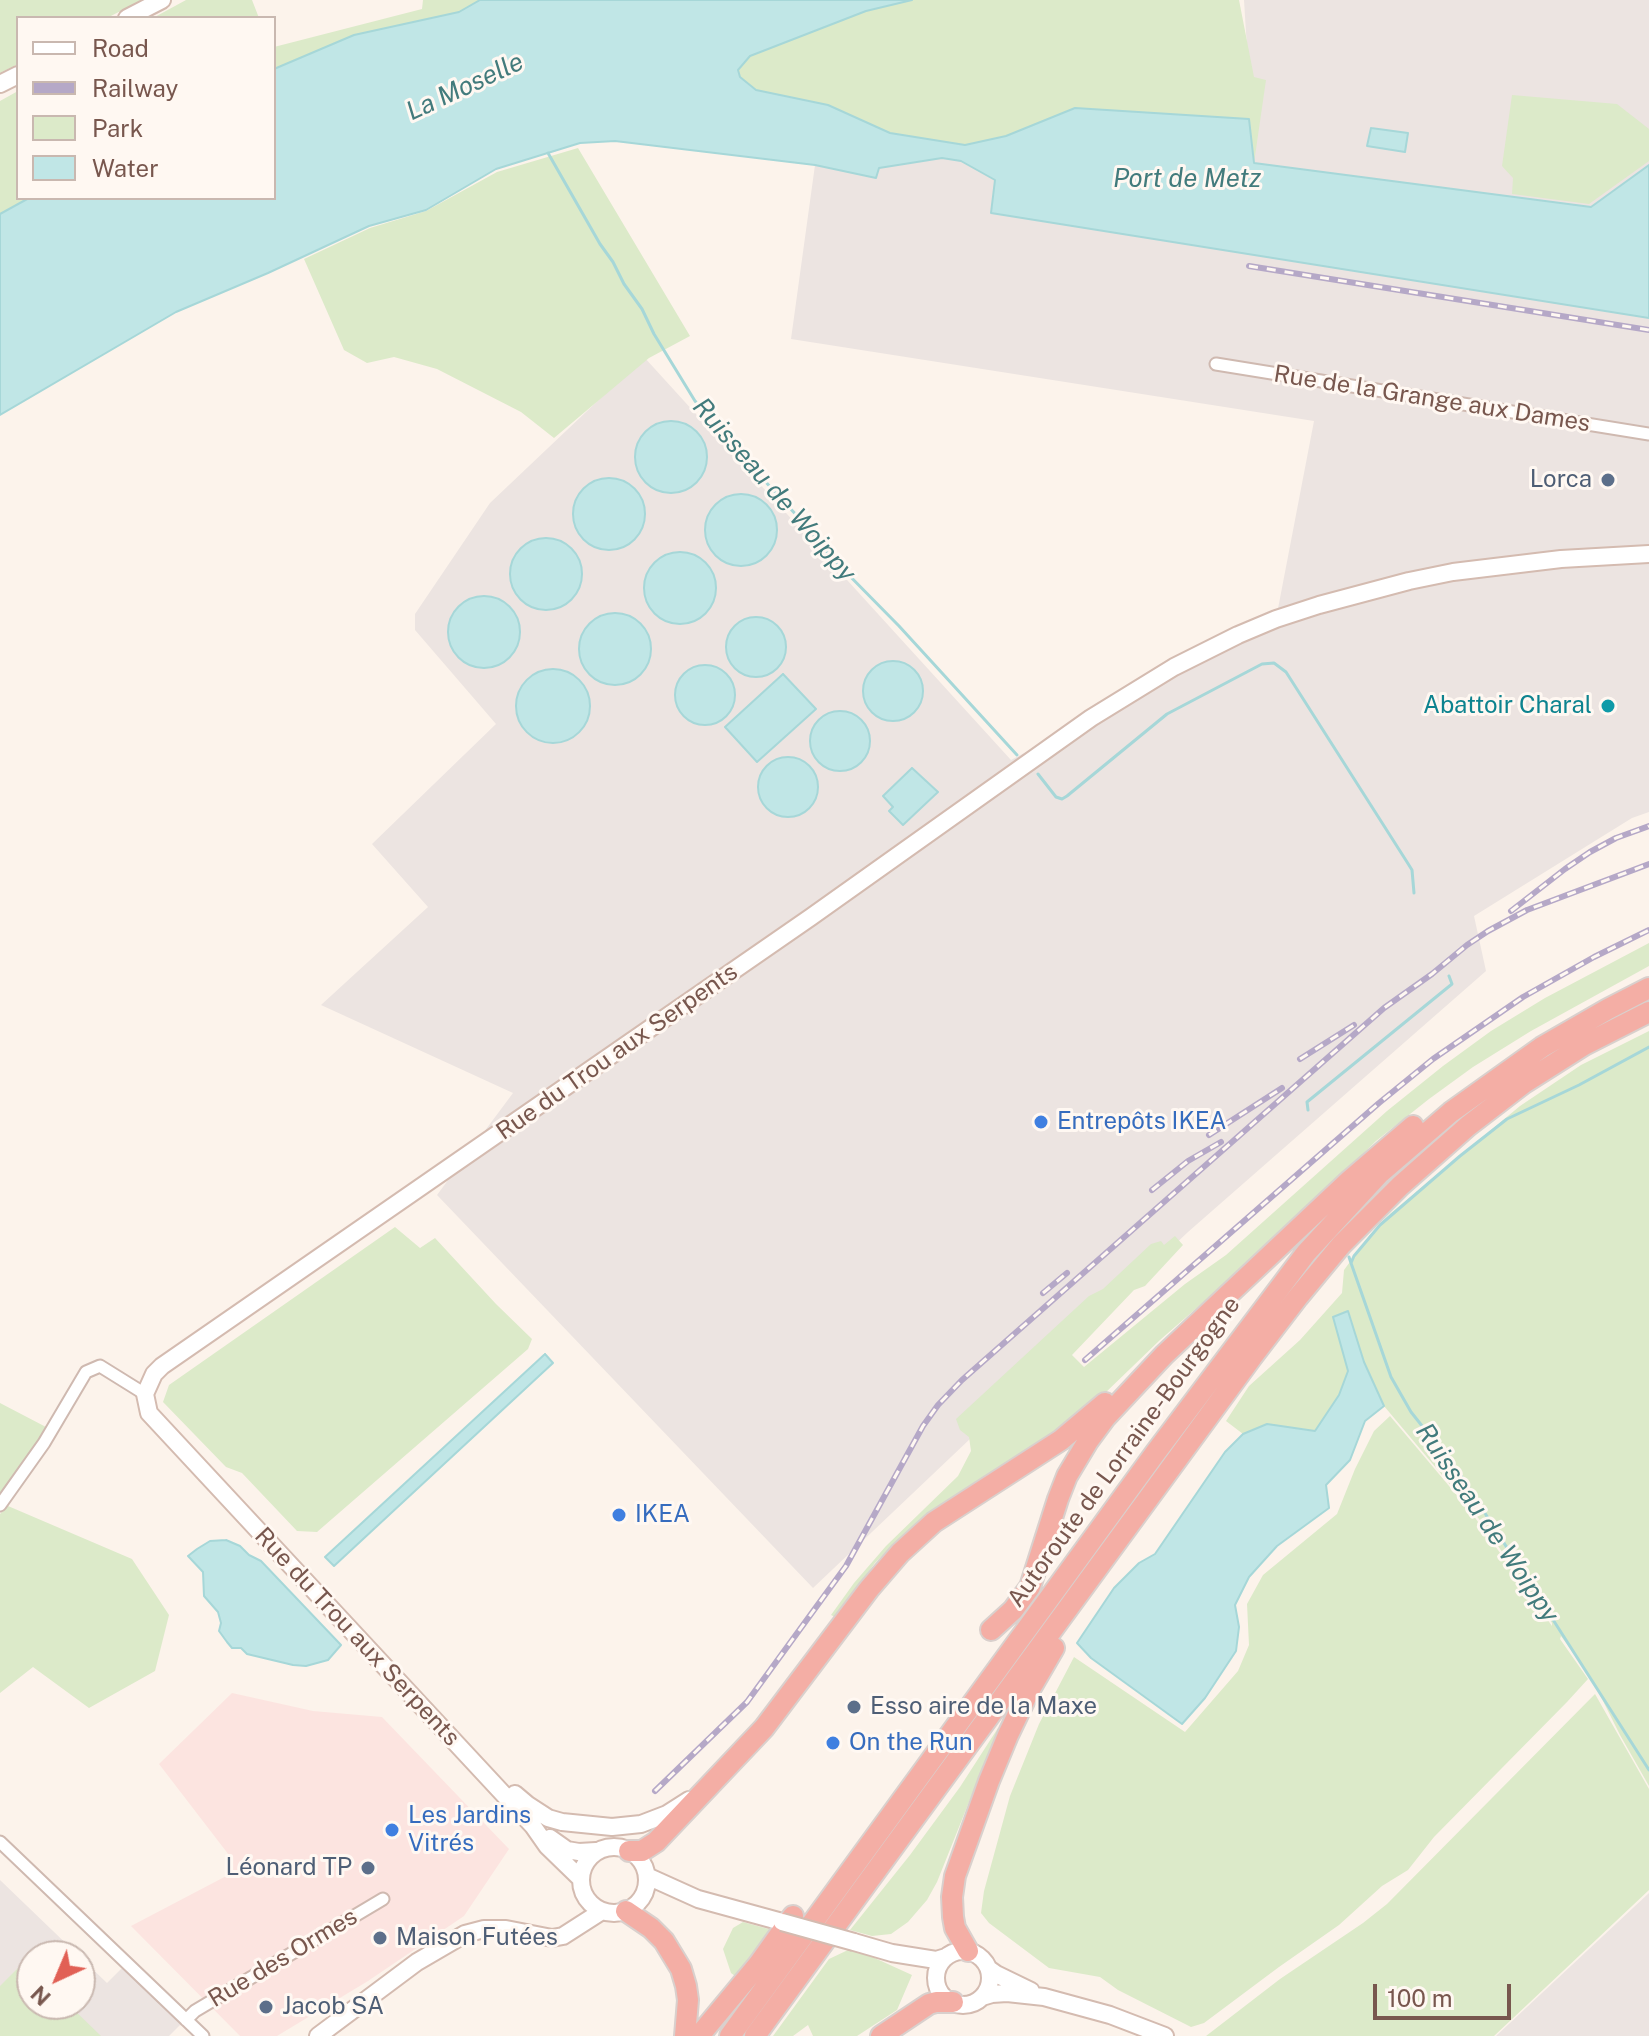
<!DOCTYPE html>
<html>
<head>
<meta charset="utf-8">
<style>
	body { margin:0 }
	#map { position:relative; width:1649px; height:2036px; overflow:hidden; background:#fcf3eb; font-family:"Public Sans",sans-serif }
	canvas { display:block }
	.legend { position:absolute; left:16px; top:16px; width:260px; height:184px; box-sizing:border-box; background:#fff8f2; border:2px solid #c9b8b0; margin:0; padding:10px 14px; list-style:none; font-size:24px; color:#78574e }
	.legend li { display:flex; align-items:center; gap:16px; height:40px }
	.legend b { width:40px; border:2px solid #c9b8b0 }
	.north { position:absolute; left:16px; top:1940px; width:80px; height:80px; box-sizing:border-box; background:#fff8f2; border:2px solid #c9b8b0; border-radius:50%; rotate:224deg; font-size:22px; font-weight:700; line-height:32px; text-align:center; color:#78574e }
	.north::after { content:''; display:block; margin:auto; width:28px; height:36px; background:#e16055; clip-path:polygon(50% 0,100% 100%,50% 72%,0 100%) }
	.scale { position:absolute; left:1373px; top:1984px; width:138px; height:36px; box-sizing:border-box; border:4px solid #78574e; border-top:0; padding-left:10px; font-size:24px; line-height:28px; white-space:nowrap; color:#78574e; -webkit-text-stroke:6px #fff8f2; paint-order:stroke }
</style>
</head>
<body>
<div id="map">
<canvas width="1649" height="2036"></canvas>
<ul class="legend">
<li><b style="height:10px;background:#fff"></b>Road</li>
<li><b style="height:10px;background:#b5a8c7"></b>Railway</li>
<li><b style="height:22px;background:#dceac9"></b>Park</li>
<li><b style="height:22px;background:#c0e6e6"></b>Water</li>
</ul>
<div class="north">N</div>
<div class="scale">100 m</div>
</div>
<script>
const context = document.querySelector('canvas').getContext('2d');
context.lineJoin = 'round';
function fill(path, color) { context.fillStyle = color; context.fill(path, 'evenodd'); }
const shape = rows => new Path2D(rows.map(r => 'M' + r).join(''));
function stroke(path, color, width, dash) { context.strokeStyle = color; context.lineWidth = width; context.lineCap = dash ? 'butt' : 'round'; context.setLineDash(dash || []); context.stroke(path); }
function drawText(font, color, halo, rows, align = 'center') {
  context.font = font + ' "Public Sans",sans-serif'; context.lineWidth = 6; context.setLineDash([]); context.textBaseline = 'middle'; context.strokeStyle = halo; context.fillStyle = color; for (const [text, x, y, turn = 0] of rows) {
    context.save(); context.translate(x, y); context.rotate((+turn || 0) * Math.PI / 180); context.textAlign = isNaN(turn) ? turn : align; if (halo) context.strokeText(text, 0, 0); context.fillText(text, 0, 0); context.restore();
  }
}
const commercial = shape([
	[232,1693,313,1711,382,1717,509,1849,464,1916,368,1981,277,2036,240,2036,131,1926,232,1873,232,1859,159,1764]
]);
const industrial = shape([
	[1244,0,1649,0,1649,812,1632,818,1474,916,1486,971,1188,1232,813,1588,437,1195,513,1093,321,1005,428,907,372,844,496,724,415,630,415,614,490,503,644,357,1011,760,1276,619,1314,421,791,339,815,165,828,105,1251,114],
	[0,1880,79,1956,32,1956,32,2004,80,2004,80,1957,107,1983,122,1968,181,2024,169,2036,0,2036],
	[1649,1893,1649,2036,1496,2036]
]);
const green = shape([
	[0,0,142,0,107,18,18,18,18,64,0,73],
	[186,0,252,0,259,18,153,18],
	[423,0,480,0,459,12,354,35,274,69,274,47,422,9],
	[912,0,1239,0,1254,77,1266,80,1254,163,1249,119,1075,108,1006,136,965,145,890,133,828,105,756,90,740,77,738,71,750,56,866,11],
	[18,91,18,198,29,198,0,214,0,101],
	[1512,95,1617,104,1649,129,1649,161,1589,204,1512,194,1513,178,1502,166],
	[578,148,690,336,649,358,554,438,521,412,437,369,394,357,367,363,344,350,304,259,370,228,426,211,497,172],
	[1649,943,1649,966,1531,1031,1473,1067,1429,1099,1376,1141,1285,1231,1160,1340,1103,1395,1068,1423,961,1492,918,1523,893,1545,875,1563,835,1617,831,1615,854,1583,886,1546,958,1476,971,1451,969,1437,960,1430,956,1419,1089,1296,1103,1289,1151,1244,1161,1241,1164,1245,1175,1236,1183,1245,1145,1286,1134,1290,1072,1355,1084,1367,1185,1284,1226,1255,1387,1111,1443,1066,1491,1031,1545,998],
	[1649,1031,1649,1786,1620,1735,1592,1679,1561,1636,1560,1639,1588,1679,1567,1702,1434,1837,1408,1870,1382,1886,1339,1925,1279,1967,1204,2023,1191,2027,1118,1990,1100,1977,1049,1968,989,1923,981,1913,984,1891,1010,1796,1039,1724,1074,1657,1185,1732,1238,1671,1249,1645,1247,1604,1263,1575,1337,1514,1355,1469,1374,1431,1390,1416,1471,1512,1552,1626,1552,1623,1479,1519,1384,1406,1364,1362,1356,1339,1342,1346,1348,1371,1339,1395,1315,1431,1268,1424,1243,1434,1226,1421,1249,1386,1300,1340,1342,1293,1344,1270,1369,1236,1391,1213,1520,1106,1581,1065],
	[395,1227,420,1248,435,1238,496,1304,532,1339,528,1349,317,1532,297,1531,242,1473,226,1467,163,1402,169,1385],
	[0,1403,46,1427,6,1490,0,1496],
	[8,1506,132,1559,169,1615,155,1671,89,1708,33,1667,0,1693,0,1514],
	[1595,1694,1649,1789,1649,1890,1494,2036,1206,2036,1280,1979,1363,1923,1387,1904],
	[998,1728,1002,1733,977,1782,937,1882,927,1900,908,1922,891,1934,872,1936,850,1930,910,1855,960,1787],
	[743,1922,776,1931,749,1968,735,1976,731,1973,723,1949,733,1928],
	[848,1950,868,1955,912,1975,897,2010,857,2036,813,2036,808,2025,793,2036,773,2036,829,1959],
	[24,1962,32,1970,32,2004,68,2004,101,2036,0,2036,0,1986]
]);
const water = shape([
	[480,0,912,0,866,11,750,56,738,70,740,77,756,90,828,105,890,133,965,145,1006,136,1075,108,1249,119,1254,163,1591,207,1649,165,1649,318,991,213,995,180,961,161,942,158,879,168,876,178,815,165,615,141,580,143,496,169,426,210,369,226,268,273,176,312,0,415,0,214,29,198,274,198,274,69,354,35,459,12,480,0],
	[1371,128,1408,133,1405,152,1367,146,1371,128],
	'635 457a36 36 0 1 1 72 0a36 36 0 1 1-72 0Z',
	'573 514a36 36 0 1 1 72 0a36 36 0 1 1-72 0Z',
	'705 530a36 36 0 1 1 72 0a36 36 0 1 1-72 0Z',
	'510 574a36 36 0 1 1 72 0a36 36 0 1 1-72 0Z',
	'644 588a36 36 0 1 1 72 0a36 36 0 1 1-72 0Z',
	'448 632a36 36 0 1 1 72 0a36 36 0 1 1-72 0Z',
	'579 649a36 36 0 1 1 72 0a36 36 0 1 1-72 0Z',
	'726 647a30 30 0 1 1 60 0a30 30 0 1 1-60 0Z',
	'863 691a30 30 0 1 1 60 0a30 30 0 1 1-60 0Z',
	'675 695a30 30 0 1 1 60 0a30 30 0 1 1-60 0Z',
	'516 706a37 37 0 1 1 74 0a37 37 0 1 1-74 0Z',
	[783,674,816,709,757,762,725,727,783,674],
	'810 741a30 30 0 1 1 60 0a30 30 0 1 1-60 0Z',
	'758 787a30 30 0 1 1 60 0a30 30 0 1 1-60 0Z',
	[912,768,938,792,903,825,889,811,893,807,883,796,912,768],
	[1348,1311,1364,1362,1384,1406,1365,1421,1350,1460,1326,1485,1329,1508,1277,1546,1249,1577,1235,1605,1239,1627,1236,1651,1205,1698,1182,1724,1091,1658,1077,1643,1114,1588,1139,1563,1155,1554,1225,1452,1243,1434,1267,1424,1315,1431,1339,1395,1348,1371,1333,1317,1348,1311],
	[545,1354,553,1363,334,1566,325,1557,545,1354],
	[226,1540,240,1546,249,1555,261,1561,341,1645,328,1660,306,1666,293,1665,247,1654,241,1648,232,1648,227,1642,219,1631,221,1623,218,1612,204,1596,203,1572,188,1556,197,1549,210,1541,226,1540]
]);
const stream = shape([
	[548,153,600,244,613,262,624,284,642,309,654,334,695,401,750,465,800,519,833,559,899,626,1017,755],
	[1038,774,1056,797,1062,799,1067,796,1167,714,1262,664,1274,663,1286,672,1407,862,1412,870,1414,893],
	[1308,1110,1307,1102,1452,984,1449,976],
	[1349,1257,1351,1263,1354,1256,1380,1225,1460,1156,1507,1119,1579,1085,1649,1047],
	[1351,1263,1391,1377,1411,1412,1458,1471,1649,1770]
]);
const street = shape([
	[1216,364,1649,434],
	[0,1505,44,1443,86,1372,100,1366,145,1394],
	[0,1842,203,2036],
	[186,2020,195,2011,383,1899]
]);
const secondary = shape([
	[127,18,162,0],
	[0,84,18,75],
	[515,1794,528,1805,548,1818,562,1822,612,1827,641,1824,667,1814,689,1800],
	[550,1838,567,1850,579,1852,596,1851],
	'581 1880a33 33 0 1 1 66 0a33 33 0 1 1-66 0Z',
	[647,1876,698,1899,782,1922],
	[580,1878,547,1846,533,1826,149,1413,145,1394,154,1374,162,1366,811,917,1091,718,1174,667,1238,635,1276,619,1319,605,1409,581,1453,572,1561,559,1649,554],
	[854,1942,892,1953,936,1960,946,1957],
	'936 1978a27 27 0 1 1 54 0a27 27 0 1 1-54 0Z',
	[989,1969,996,1974,1031,1991],
	[982,1997,992,1994,1007,1993,1044,1997,1110,2015,1165,2036],
	[318,2036,417,1962,465,1934,484,1929,506,1929,552,1938,563,1936,602,1911]
]);
const highway = shape([
	[991,1630,1013,1610,1030,1587,1058,1499,1067,1476,1088,1441,1105,1418,1164,1355,1350,1180,1413,1126],
	[629,1851,642,1851,656,1842,764,1728,869,1589,900,1553,934,1522,1061,1440,1105,1403],
	[626,1911,651,1928,664,1941,681,1969,686,1986,688,2000,685,2036],
	[968,1951,955,1928,953,1917,952,1897,955,1876,989,1781,1008,1735,1029,1691,1054,1648],
	[699,2036,758,1965,793,1916],
	[730,2036,1156,1452,1306,1253,1379,1174,1451,1112,1542,1047,1608,1009,1649,988],
	[755,2036,1252,1357,1298,1297,1341,1245,1400,1186,1468,1126,1524,1083,1584,1045,1649,1012],
	[881,2036,929,2004,936,2002,953,2002]
]);
const rail = shape([
	[1249,266,1649,330],
	[1511,911,1565,869,1590,852,1616,838,1649,826],
	[1300,1059,1354,1025],
	[1209,1135,1282,1088],
	[1152,1190,1188,1161,1221,1142],
	[1043,1293,1067,1273],
	[1085,1360,1379,1103,1433,1059,1523,997,1594,957,1649,930],
	[655,1791,747,1702,846,1566,923,1426,938,1405,962,1380,1384,1008,1432,974,1467,945,1488,931,1527,910,1649,864]
]);
const secondaryBridge = shape([
	[782,1922,854,1942]
]);
const markers = [
	[1608,480,8,"#5c6f8a"],
	[1608,706,8,"#0f9aa8"],
	[1041,1122,8,"#3f7fe0"],
	[619,1515,8,"#3f7fe0"],
	[854,1707,8,"#5c6f8a"],
	[833,1743,8,"#3f7fe0"],
	[392,1830,8,"#3f7fe0"],
	[368,1868,8,"#5c6f8a"],
	[380,1938,8,"#5c6f8a"],
	[266,2007,8,"#5c6f8a"]
];
const streetNames = [
	["Rue de la Grange aux Dames",1432,399,9],
	["Rue du Trou aux Serpents",617,1052,-35],
	["Autoroute de Lorraine-Bourgogne",1124,1452,-54],
	["Rue du Trou aux Serpents",357,1637,47],
	["Rue des Ormes",283,1958,-31]
];
const serviceNames = [
	["Lorca",1592,480,"right"],
	["Esso aire de la Maxe",870,1707],
	["Léonard TP",352,1868,"right"],
	["Maison Futées",396,1938],
	["Jacob SA",282,2007]
];
const cultureNames = [
	["Abattoir Charal",1592,706]
];
const shopNames = [
	["Entrepôts IKEA",1057,1122],
	["IKEA",635,1515],
	["On the Run",849,1743],
	["Les Jardins",408,1816],
	["Vitrés",408,1844]
];
const waterNames = [
	["La Moselle",465,87,-25],
	["Port de Metz",1187,179],
	["Ruisseau de Woippy",774,490,49],
	["Ruisseau de Woippy",1487,1523,56]
];
fill(commercial, '#fce4e0');
fill(industrial, '#ece4e1');
fill(green, '#dceac9');
fill(water, '#c0e6e6');
stroke(water, '#a6d7d8', 2);
stroke(stream, '#a6d7d8', 3);
stroke(street, '#cfb9b0', 15);
stroke(secondary, '#d4bbb0', 20);
stroke(highway, '#d9d0cd', 24);
stroke(street, '#fff', 11);
stroke(secondary, '#fff', 16);
stroke(highway, '#f4aea5', 20);
stroke(rail, '#b5a8c7', 6);
stroke(rail, '#fff8f2', 3, [9]);
stroke(secondaryBridge, '#d4bbb0', 20, []);
stroke(secondaryBridge, '#fff', 16);
for (const [x, y, r, color] of markers) { const dot = new Path2D(); dot.arc(x, y, r, 0, 2 * Math.PI); context.fillStyle = color; context.fill(dot); stroke(dot, '#fff8f2', 3); }
drawText('24px', '#78574e', '#fff8f2', streetNames);
drawText('24px', '#4e5e75', '#fff8f2', serviceNames, 'left');
drawText('24px', '#0d838f', '#fff8f2', cultureNames, 'right');
drawText('24px', '#366cbe', '#fff8f2', shopNames, 'left');
drawText('italic 26px', '#427b7c', '#fff8f2', waterNames);
</script>
</body>
</html>
